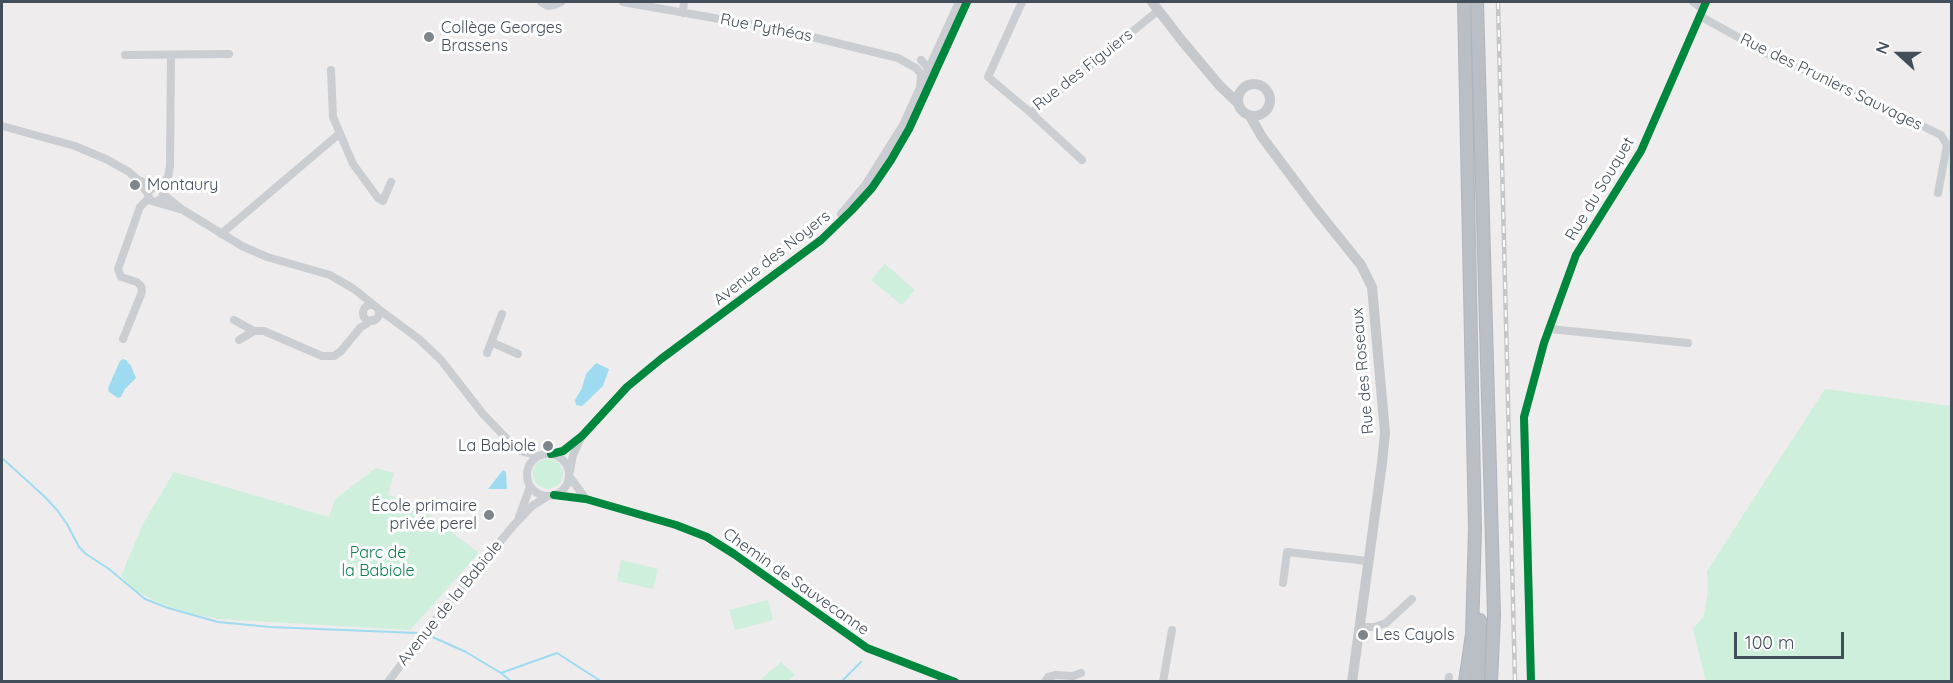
<!DOCTYPE html>
<html>
<head>
<meta charset="utf-8">
<style>
	body { margin:0 }
	#map { position:relative; width:1953px; height:683px; overflow:hidden; background:#eeecec; font-family:Quicksand,sans-serif }
	canvas { display:block }
	.frame { position:absolute; inset:0; border:3px solid #424e5a; pointer-events:none }
	.north { position:absolute; left:1869px; top:24px; width:60px; height:60px; -webkit-text-stroke:4px #fff; paint-order:stroke; rotate:291deg; font-size:16px; font-weight:700; line-height:24px; text-align:center; color:#424e5a }
	.north::after { content:''; display:block; margin:auto; width:21px; height:27px; background:#424e5a; clip-path:polygon(50% 0,100% 100%,50% 72%,0 100%) }
	.scale { position:absolute; left:1734px; top:632px; width:110px; height:27px; box-sizing:border-box; border:3px solid #424e5a; border-top:0; padding-left:8px; font-size:18px; line-height:21px; white-space:nowrap; color:#424e5a; -webkit-text-stroke:4px #fff; paint-order:stroke }
</style>
</head>
<body>
<div id="map">
<canvas width="1953" height="683"></canvas>
<div class="frame"></div>
<div class="north">N</div>
<div class="scale">100 m</div>
</div>
<script>
const context = document.querySelector('canvas').getContext('2d');
context.lineJoin = 'round';
function fill(path, color) { context.fillStyle = color; context.fill(path, 'evenodd'); }
const shape = rows => new Path2D(rows.map(r => 'M' + r).join(''));
function stroke(path, color, width, dash) { context.strokeStyle = color; context.lineWidth = width; context.lineCap = dash ? 'butt' : 'round'; context.setLineDash(dash || []); context.stroke(path); }
function drawText(font, color, halo, rows, align = 'center') {
  context.font = font + ' Quicksand,sans-serif'; context.lineWidth = 6; context.setLineDash([]); context.textBaseline = 'middle'; context.strokeStyle = halo; context.fillStyle = color; for (const [text, x, y, turn = 0] of rows) {
    context.save(); context.translate(x, y); context.rotate((+turn || 0) * Math.PI / 180); context.textAlign = isNaN(turn) ? turn : align; if (halo) context.strokeText(text, 0, 0); context.fillText(text, 0, 0); context.restore();
  }
}
const green = shape([
	[1951,130,1951,195,1949,190,1948,143],
	[885,264,915,290,902,305,871,280],
	[1825,389,1951,406,1951,681,1706,681,1693,629,1704,616,1708,589,1707,571],
	'533 474a15 15 0 1 1 30 0a15 15 0 1 1-30 0Z',
	[376,468,394,473,388,495,415,504,479,553,410,630,218,619,187,613,157,602,137,591,121,576,143,524,174,472,329,517,335,499],
	[621,560,658,569,653,589,617,581],
	[768,600,773,620,735,630,729,610],
	[781,662,795,675,788,681,759,681]
]);
const water = shape([
	[123,359,126,360,131,366,136,378,125,389,121,397,118,398,109,392,108,388,120,361],
	[596,363,609,369,603,386,582,406,576,405,575,400,582,388,586,374],
	[503,470,506,472,507,489,488,489]
]);
const stream = shape([
	[2,458,45,497,57,510,67,524,79,547,86,554,109,569,145,599,168,608,218,622,270,627,417,633],
	[428,635,466,652,501,673,512,682],
	[501,673,557,653,602,682],
	[841,682,861,662]
]);
const minor = shape([
	[541,2,548,6,554,5,561,2],
	[623,2,788,31,898,58,916,68,921,74,920,89],
	[1022,2,988,77,1031,113,1159,10],
	[1693,2,1703,9],
	[683,13,684,2],
	[1700,16,1779,60,1815,74,1941,135,1947,145,1938,193],
	[125,55,229,54],
	[921,60,929,69,930,74],
	[331,70,333,117,353,164,378,198,383,201,391,182],
	[1031,113,1082,160],
	[2,126,75,146,108,160,129,172,138,180],
	[159,188,168,177,170,166,171,56],
	[148,194,138,180,157,187,161,190,163,194,162,199,155,202,150,200,148,194,150,190,155,187],
	[155,202,183,210,163,194],
	[183,210,242,246,267,257,330,275,354,289,374,305],
	[841,214,866,184,903,125,959,2],
	[221,234,339,134],
	'363 313a8 8 0 1 1 16 0a8 8 0 1 1-16 0Z',
	[377,308,419,339,441,360,483,414,509,441,521,451,538,456],
	[234,320,254,331],
	[1550,329,1688,343],
	[123,339,142,292,141,286,137,282,121,277,118,269,140,207,149,198],
	[239,340,254,331,264,331,322,356,334,356,341,351,360,328,372,320],
	[491,342,518,354],
	[487,353,502,314],
	'527 475a21 21 0 1 1 42 0a21 21 0 1 1-42 0Z',
	[551,454,563,451,582,436,627,387,661,359,821,240,852,210,872,188,891,160,909,129,967,2],
	[570,471,573,455,580,440],
	[569,476,586,499],
	[554,495,586,499,676,525,707,537,734,554,867,648,955,682],
	[519,517,530,487],
	[1283,583,1287,552,1368,561],
	[1359,627,1375,627,1386,623,1412,599],
	[388,682,435,620,513,526,532,506,548,496],
	[1045,682,1048,677,1056,675,1073,676,1081,673],
	[1163,682,1172,630],
	[1448,682,1449,677],
	[1531,682,1524,417,1544,343,1576,255,1641,151,1706,2]
]);
const major = shape([
	[1152,2,1183,42,1220,86,1238,103],
	'1238 100a16 16 0 1 1 32 0a16 16 0 1 1-32 0Z',
	[1250,116,1262,137,1316,209,1361,265,1372,287,1385,433,1382,463,1352,682]
]);
const highway = shape([
	[1464,2,1475,529,1472,634,1465,682],
	[1477,2,1494,615,1491,682],
	[1478,682,1480,620]
]);
const rail = shape([
	[1498,2,1515,682]
]);
const cycleway = shape([
	[551,454,563,451,582,436,627,387,661,359,821,240,852,210,872,188,891,160,909,129,967,2],
	[554,495,586,499,676,525,707,537,734,554,867,648,955,682],
	[1531,682,1524,417,1544,343,1576,255,1641,151,1706,2]
]);
const markers = [
	[429,37,6,"#7e858d"],
	[135,185,6,"#7e858d"],
	[548,446,6,"#7e858d"],
	[489,515,6,"#7e858d"],
	[1363,635,6,"#7e858d"]
];
const poiNames = [
	["Collège Georges",441,28],
	["Brassens",441,46],
	["Montaury",147,185],
	["La Babiole",536,446,"right"],
	["École primaire",477,506,"right"],
	["privée perel",477,524,"right"],
	["Les Cayols",1375,635]
];
const streetNames = [
	["Rue Pythéas",766,28,11],
	["Rue des Figuiers",1083,70,-38],
	["Rue des Pruniers Sauvages",1831,82,26],
	["Rue du Souquet",1600,189,-59],
	["Avenue des Noyers",772,258,-38],
	["Rue des Roseaux",1363,371,-95],
	["Chemin de Sauvecanne",796,582,35],
	["Avenue de la Babiole",450,603,-51]
];
const parkNames = [
	["Parc de",378,553],
	["la Babiole",378,571]
];
fill(green, '#ceefdc');
fill(water, '#9edbf1');
stroke(stream, '#9edbf1', 2);
stroke(highway, '#b0b5bd', 14);
stroke(minor, '#cacdd1', 8);
stroke(major, '#c5c8cd', 10);
stroke(highway, '#babfc5', 12);
stroke(rail, '#c4c6c8', 4.5);
stroke(rail, '#fff', 2, [7]);
stroke(cycleway, '#00873e', 8);
for (const [x, y, r, color] of markers) { const dot = new Path2D(); dot.arc(x, y, r, 0, 2 * Math.PI); context.fillStyle = color; context.fill(dot); stroke(dot, '#fff', 2); }
drawText('16px', '#424e5a', '#fff', poiNames, 'left');
drawText('16px', '#424e5a', '#fff', streetNames);
drawText('16px', '#0e804d', '#fff', parkNames);
</script>
</body>
</html>
